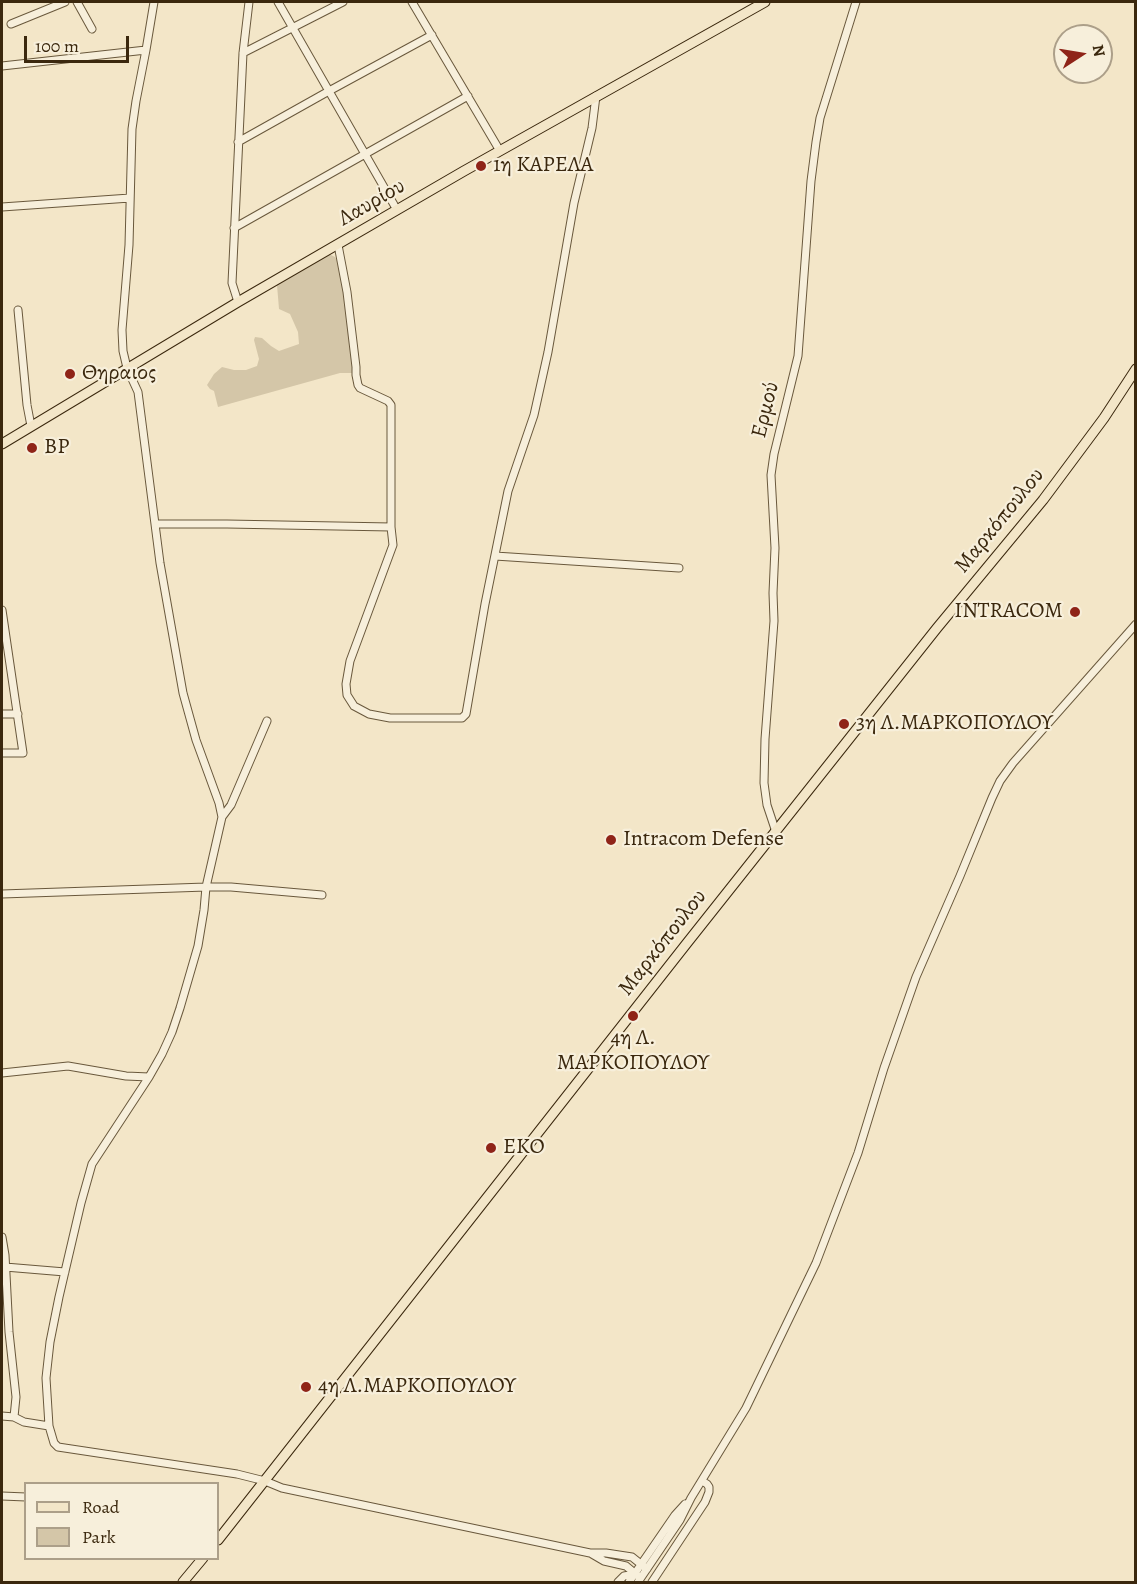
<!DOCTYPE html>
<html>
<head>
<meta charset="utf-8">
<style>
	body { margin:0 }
	#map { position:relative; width:1137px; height:1584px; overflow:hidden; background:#f3e6c8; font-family:Alegreya,serif }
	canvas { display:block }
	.frame { position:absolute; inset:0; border:3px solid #3b280e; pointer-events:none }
	.legend { position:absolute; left:24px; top:1482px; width:195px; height:78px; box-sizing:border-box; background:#f7efdb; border:2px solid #ac9f89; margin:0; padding:8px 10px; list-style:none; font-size:18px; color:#3b280e }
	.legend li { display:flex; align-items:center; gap:12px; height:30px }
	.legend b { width:30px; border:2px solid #ac9f89 }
	.north { position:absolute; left:1053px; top:24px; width:60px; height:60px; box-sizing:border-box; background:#f7efdb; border:2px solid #ac9f89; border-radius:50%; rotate:78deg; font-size:16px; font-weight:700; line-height:24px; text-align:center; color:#3b280e }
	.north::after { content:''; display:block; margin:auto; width:21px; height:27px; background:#8f2418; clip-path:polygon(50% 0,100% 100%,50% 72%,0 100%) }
	.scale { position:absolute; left:24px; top:36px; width:105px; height:27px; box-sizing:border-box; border:3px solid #3b280e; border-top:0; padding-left:8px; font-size:18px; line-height:21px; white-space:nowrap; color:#3b280e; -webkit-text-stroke:4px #f7efdb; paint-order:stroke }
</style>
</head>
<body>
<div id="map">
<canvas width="1137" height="1584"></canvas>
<div class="frame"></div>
<ul class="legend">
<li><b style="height:8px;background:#f3e6c8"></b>Road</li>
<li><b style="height:16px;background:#d4c6a8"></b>Park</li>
</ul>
<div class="north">N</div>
<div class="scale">100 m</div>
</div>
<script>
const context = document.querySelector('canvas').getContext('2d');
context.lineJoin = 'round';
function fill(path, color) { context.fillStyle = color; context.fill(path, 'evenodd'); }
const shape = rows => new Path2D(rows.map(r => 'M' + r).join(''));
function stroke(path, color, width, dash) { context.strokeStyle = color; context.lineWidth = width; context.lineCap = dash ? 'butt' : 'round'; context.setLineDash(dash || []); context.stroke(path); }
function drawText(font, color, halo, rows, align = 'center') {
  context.font = font + ' Alegreya,serif'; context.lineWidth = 4.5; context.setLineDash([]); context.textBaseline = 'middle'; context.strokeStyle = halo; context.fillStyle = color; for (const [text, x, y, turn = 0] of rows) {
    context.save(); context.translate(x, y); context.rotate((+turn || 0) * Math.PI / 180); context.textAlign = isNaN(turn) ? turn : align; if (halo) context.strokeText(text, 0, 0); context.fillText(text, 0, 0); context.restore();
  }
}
const green = shape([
	[327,253,335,257,340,265,355,373,340,373,218,407,214,391,210,389,207,385,214,374,222,367,234,370,246,370,257,366,259,359,254,340,255,337,262,338,271,346,279,351,299,344,298,332,290,314,279,309,277,285]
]);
const minor = shape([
	[77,2,92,29],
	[278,2,397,210],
	[412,2,500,151],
	[11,24,65,2],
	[243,53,343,2],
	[2,66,146,50],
	[238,142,329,91,432,35],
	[2,207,130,198],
	[234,228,468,96],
	[238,302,232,283,243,53,249,2],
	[18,310,27,405,31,426],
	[155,524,227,524,391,527,391,405,388,401,360,388,358,385,356,375,356,367,347,292,338,245],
	[391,527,393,545,350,661,346,684,347,695,354,706,369,714,390,718,462,718,466,714,485,604,508,491,534,415,548,352,574,203,592,128,596,96],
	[495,556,679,568],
	[2,610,23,753,2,753],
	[2,714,18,714],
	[222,817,231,805,267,721],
	[776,832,767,805,764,783,765,739,774,621,773,593,775,548,771,475,774,454,798,356,811,181,816,142,820,118,856,2],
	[2,894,206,887,231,887,322,895],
	[2,1073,68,1066,126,1076,149,1077,162,1054,172,1032,180,1008,198,946,204,910,206,887,222,817,219,803,196,740,183,693,160,563,138,392,127,368,123,351,122,330,129,245,132,129,136,101,146,50,154,2],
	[149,1077,92,1164,81,1203,59,1297,50,1342,46,1378,49,1426,54,1443,58,1447,237,1474,265,1481,282,1488,590,1553,606,1553,632,1557,647,1569],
	[2,1237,5,1255,9,1332,16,1397,14,1417],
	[5,1267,65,1272],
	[2,1416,14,1417,24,1422,49,1426],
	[2,1496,26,1497],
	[592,1554,604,1561,626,1566,638,1576],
	[618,1582,624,1576,635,1574],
	[629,1582,675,1515,685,1504],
	[638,1582,680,1520,691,1498,746,1408,816,1263,858,1153,884,1068,916,977,960,876,992,798,1000,781,1013,763,1136,624],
	[652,1582,705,1502,709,1492,709,1487,707,1484,702,1481]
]);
const major = shape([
	[2,444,238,302,464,171,765,2],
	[218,1540,687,943,937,628,1043,500,1104,418,1136,369],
	[183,1582,203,1558]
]);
const markers = [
	[481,166,6,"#8f2418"],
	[70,374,6,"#8f2418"],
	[32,448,6,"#8f2418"],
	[1075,612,6,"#8f2418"],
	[844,724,6,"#8f2418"],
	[611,840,6,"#8f2418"],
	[633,1016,6,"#8f2418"],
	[491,1148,6,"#8f2418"],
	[306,1387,6,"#8f2418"]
];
const poiNames = [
	["1η ΚΑΡΕΛΑ",493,166],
	["Θηραιος",82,374],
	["BP",44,448],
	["INTRACOM",1063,612,"right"],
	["3η Λ.ΜΑΡΚΟΠΟΥΛΟΥ",856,724],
	["Intracom Defense",623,840],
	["4η Λ.",633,1039,"center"],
	["ΜΑΡΚΟΠΟΥΛΟΥ",633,1064,"center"],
	["EKO",503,1148],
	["4η Λ.ΜΑΡΚΟΠΟΥΛΟΥ",318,1387]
];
const streetNames = [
	["Λαυρίου",372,203,-30],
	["Ερμού",766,410,-76],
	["Μαρκόπουλου",1000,521,-51],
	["Μαρκόπουλου",663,943,-52]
];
fill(green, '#d4c6a8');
stroke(minor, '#69583c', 9);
stroke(major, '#3b280e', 11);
stroke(minor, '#f7efdb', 7);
stroke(major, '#f3e6c8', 9);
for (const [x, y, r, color] of markers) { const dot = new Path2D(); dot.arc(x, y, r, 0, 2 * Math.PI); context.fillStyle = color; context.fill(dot); stroke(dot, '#f7efdb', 2); }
drawText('22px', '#3b280e', '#f7efdb', poiNames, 'left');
drawText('22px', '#3b280e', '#f7efdb', streetNames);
</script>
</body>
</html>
